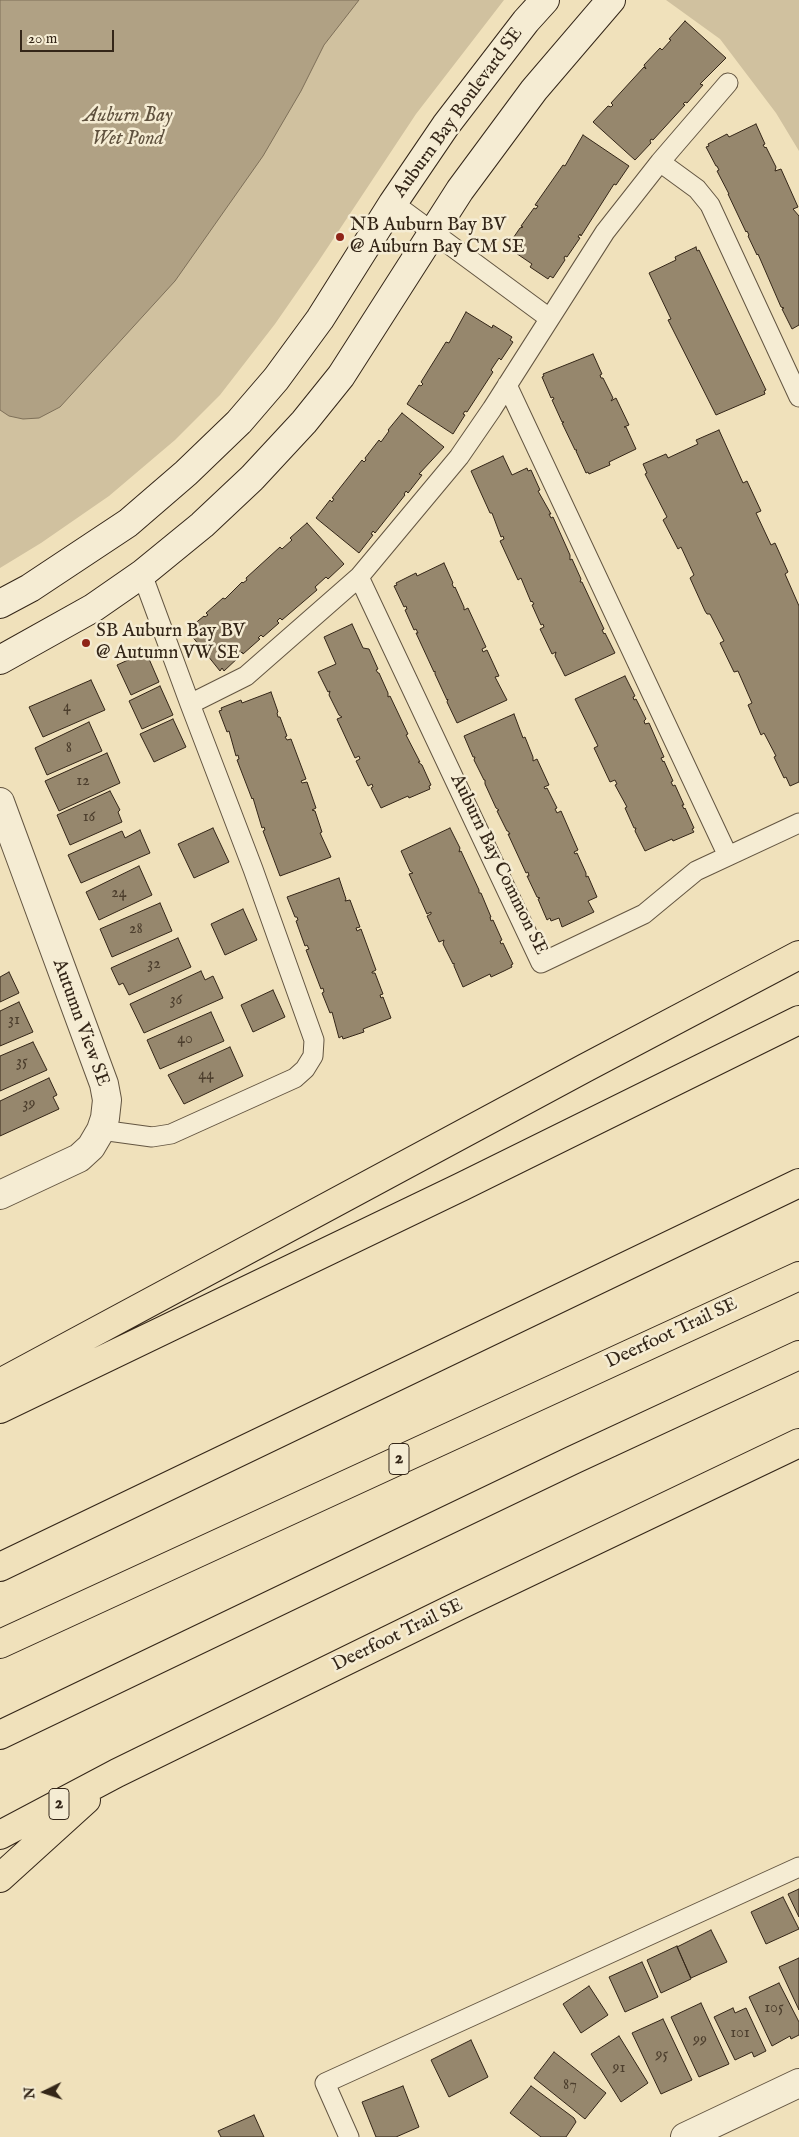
<!DOCTYPE html>
<html>
<head>
<meta charset="utf-8">
<style>
	body { margin:0 }
	#map { position:relative; width:799px; height:2137px; overflow:hidden; background:#f0e1bb; font-family:"IM FELL English",serif }
	canvas { display:block }
	.north { position:absolute; left:20px; top:2067px; width:50px; height:50px; -webkit-text-stroke:4px #f5ecd3; paint-order:stroke; rotate:266deg; font-size:14px; font-weight:700; line-height:20px; text-align:center; color:#342618 }
	.north::after { content:''; display:block; margin:auto; width:18px; height:22px; background:#342618; clip-path:polygon(50% 0,100% 100%,50% 72%,0 100%) }
	.scale { position:absolute; left:20px; top:30px; width:94px; height:22px; box-sizing:border-box; border:2px solid #342618; border-top:0; padding-left:6px; font-size:15px; line-height:18px; white-space:nowrap; color:#342618; -webkit-text-stroke:4px #f5ecd3; paint-order:stroke }
</style>
</head>
<body>
<div id="map">
<canvas width="799" height="2137"></canvas>
<div class="north">N</div>
<div class="scale">20 m</div>
</div>
<script>
const context = document.querySelector('canvas').getContext('2d');
context.lineJoin = 'round';
function fill(path, color) { context.fillStyle = color; context.fill(path, 'evenodd'); }
const shape = rows => new Path2D(rows.map(r => 'M' + r).join(''));
function stroke(path, color, width, dash) { context.strokeStyle = color; context.lineWidth = width; context.lineCap = dash ? 'butt' : 'round'; context.setLineDash(dash || []); context.stroke(path); }
function drawText(font, color, halo, rows, align = 'center') {
  context.font = font + ' "IM FELL English",serif'; context.lineWidth = 5; context.setLineDash([]); context.textBaseline = 'middle'; context.strokeStyle = halo; context.fillStyle = color; for (const [text, x, y, turn = 0] of rows) {
    context.save(); context.translate(x, y); context.rotate((+turn || 0) * Math.PI / 180); context.textAlign = isNaN(turn) ? turn : align; if (halo) context.strokeText(text, 0, 0); context.fillText(text, 0, 0); context.restore();
  }
}
const green = shape([
	[0,0,504,0,416,114,318,262,275,324,220,395,175,440,109,496,41,543,0,568],
	[666,0,799,0,799,151,776,113,720,39]
]);
const water = shape([
	[0,0,359,0,324,45,301,91,263,156,175,281,60,407,39,418,23,419,9,416,0,410,0,0]
]);
const building = shape([
	[685,21,726,58,700,84,703,85,687,103,685,102,683,104,685,105,653,140,651,139,650,141,651,143,635,160,593,122,608,106,611,107,613,105,611,103,644,67,646,69,644,65,660,48,662,50,671,40,669,39,685,21],
	[756,124,765,144,763,145,765,148,766,147,776,167,775,171,781,169,798,207,793,209,799,216,799,325,792,329,782,309,784,308,781,307,758,254,757,255,748,236,749,235,747,231,746,232,728,194,729,194,717,171,719,170,717,166,716,166,706,147,709,146,708,144,727,134,729,137,756,124],
	[583,135,629,166,616,185,614,184,581,236,580,234,578,237,580,238,567,257,565,256,564,258,565,260,553,278,550,276,548,279,530,267,532,264,507,247,520,228,523,227,521,226,534,208,536,209,538,206,535,205,563,165,565,166,583,135],
	[696,247,697,251,699,250,766,390,764,391,765,394,716,415,668,320,671,319,649,273,676,260,675,257,696,247],
	[466,312,492,328,493,325,512,337,510,340,513,342,501,360,499,358,491,370,493,372,467,412,465,411,463,414,465,415,453,434,407,404,419,385,421,386,423,384,421,382,446,342,449,343,466,312],
	[593,354,602,374,600,375,601,378,603,378,613,398,611,401,616,398,629,425,624,427,626,427,636,449,609,462,610,465,589,474,588,472,586,473,576,451,577,450,575,450,562,423,564,422,562,422,552,400,554,399,553,397,551,398,542,377,544,376,543,374,593,354],
	[402,413,444,447,419,474,422,475,408,493,406,491,404,494,405,495,375,533,373,531,371,534,373,535,359,553,316,518,330,500,332,502,334,499,332,498,362,460,364,462,366,460,365,458,379,440,381,442,389,431,388,430,402,413],
	[719,430,743,483,747,481,761,511,756,513,771,545,775,543,788,572,785,574,799,606,799,782,790,786,786,777,784,778,774,757,776,756,764,733,761,735,748,705,752,703,738,671,734,672,720,643,724,641,710,614,707,614,705,611,690,578,694,575,681,547,678,549,663,520,667,517,645,474,647,473,643,464,666,454,668,458,698,444,696,440,719,430],
	[503,456,512,475,527,468,528,471,531,470,540,490,538,491,551,514,549,514,551,518,553,517,570,555,570,560,572,559,581,579,580,582,582,582,604,629,602,630,604,634,605,633,615,653,565,676,555,656,556,652,552,654,540,629,544,627,543,624,541,625,532,605,534,604,532,601,531,602,521,578,518,580,500,541,504,539,503,536,501,537,492,513,490,513,471,471,503,456],
	[307,523,344,564,328,579,326,577,315,587,317,590,282,620,280,618,277,621,279,623,263,637,261,635,258,638,260,639,243,654,242,652,239,655,240,656,224,671,222,668,220,671,187,630,204,616,205,617,208,615,206,613,223,598,225,599,242,582,243,583,247,580,246,578,280,547,282,549,292,540,290,538,307,523],
	[444,563,453,583,452,584,454,588,455,587,464,607,464,610,468,608,486,647,482,649,483,652,487,650,499,676,495,677,507,700,457,723,447,702,448,699,447,700,435,674,435,671,434,672,416,633,418,633,416,629,414,630,405,610,407,609,406,606,404,607,394,586,397,585,396,583,416,573,417,576,444,563],
	[352,624,363,648,369,649,378,669,376,670,378,673,379,673,388,693,388,697,390,696,408,734,406,735,420,762,418,762,422,765,431,785,429,786,430,789,409,798,408,796,381,808,371,788,373,787,372,784,368,786,356,761,360,759,359,756,355,758,337,719,342,717,339,715,329,695,330,691,328,692,318,672,336,664,324,637,352,624],
	[146,652,159,682,131,695,117,665,146,652],
	[625,676,635,696,633,697,634,700,636,699,646,719,644,721,645,724,649,723,664,757,661,758,663,762,664,761,673,781,671,782,673,786,675,785,684,805,682,805,684,809,685,808,694,828,692,829,694,832,673,841,672,839,645,851,635,831,636,828,634,828,625,808,627,807,615,785,617,784,615,780,610,782,594,748,598,746,575,699,625,676],
	[91,680,105,710,43,737,29,707,91,680],
	[160,686,173,715,142,729,129,701,160,686],
	[271,692,278,712,277,713,278,717,280,717,287,736,285,737,287,740,291,739,306,779,301,781,302,783,307,782,316,808,312,810,315,811,322,832,320,833,331,857,280,876,263,831,265,830,264,827,262,828,253,798,252,799,237,760,239,759,238,755,236,756,229,731,227,732,219,711,222,710,221,708,241,700,242,703,271,692],
	[514,714,523,738,525,737,533,757,533,761,537,759,549,785,544,787,545,789,547,788,557,808,555,809,557,813,561,811,578,850,574,852,575,854,577,853,586,873,586,877,588,876,597,897,588,901,594,912,562,927,559,918,551,921,550,918,547,920,538,899,540,898,537,897,527,876,529,876,528,872,526,873,508,834,510,834,508,831,507,831,497,811,499,810,496,808,485,784,485,780,484,780,474,760,475,757,473,757,464,736,514,714],
	[173,719,186,747,154,762,140,734,173,719],
	[89,722,102,751,47,775,35,748,89,722],
	[107,753,120,783,59,811,45,781,107,753],
	[110,791,120,810,118,812,122,822,70,845,57,815,110,791],
	[213,828,229,862,194,878,178,844,213,828],
	[450,828,460,848,459,852,461,851,479,890,479,893,481,893,491,917,490,917,491,921,493,920,502,940,500,941,501,944,503,943,513,964,511,965,512,967,504,971,491,977,490,974,463,987,454,966,454,963,453,964,443,944,444,940,439,942,427,916,431,914,431,912,427,914,409,874,413,873,410,871,401,851,450,828],
	[140,830,150,853,81,883,68,855,122,831,125,838,140,830],
	[139,866,152,895,99,920,86,892,139,866],
	[339,878,346,899,345,901,350,900,360,927,356,928,357,931,361,929,376,970,372,972,372,973,375,973,383,994,380,995,381,998,383,997,391,1018,363,1029,364,1032,343,1039,342,1036,339,1038,332,1012,330,1013,322,993,324,992,323,988,321,989,306,950,309,949,307,945,305,946,296,921,298,920,297,917,295,917,287,897,339,878],
	[160,903,172,931,112,957,100,929,160,903],
	[243,909,257,940,225,955,211,924,243,909],
	[178,938,191,967,129,995,123,983,119,985,111,968,178,938],
	[201,971,205,980,213,976,223,998,144,1033,130,1004,201,971],
	[9,972,19,993,0,1002,0,977,9,972],
	[273,990,285,1017,253,1032,241,1005,273,990],
	[19,1002,33,1032,0,1046,0,1011,19,1002],
	[211,1012,224,1041,160,1069,147,1040,211,1012],
	[33,1042,47,1070,0,1091,0,1056,33,1042],
	[230,1047,243,1076,184,1104,168,1075,230,1047],
	[49,1078,57,1095,53,1097,59,1109,0,1136,0,1101,49,1078],
	[799,1889,799,1917,788,1894,799,1889],
	[783,1897,799,1929,766,1944,751,1912,783,1897],
	[711,1930,727,1962,691,1978,677,1947,711,1930],
	[677,1946,691,1979,661,1993,647,1960,677,1946],
	[799,1958,799,2010,779,1967,799,1958],
	[642,1962,658,1997,625,2012,609,1977,642,1962],
	[779,1983,799,2022,799,2035,791,2039,790,2036,772,2046,749,1997,779,1983],
	[589,1986,608,2015,581,2033,563,2004,589,1986],
	[701,2003,729,2064,699,2077,671,2017,701,2003],
	[733,2008,735,2013,746,2008,766,2051,754,2057,752,2052,735,2060,714,2017,733,2008],
	[663,2019,692,2080,661,2094,632,2033,663,2019],
	[619,2036,648,2083,621,2102,591,2054,619,2036],
	[471,2040,488,2077,449,2097,431,2060,471,2040],
	[554,2052,606,2093,585,2119,534,2078,554,2052],
	[403,2086,419,2127,396,2137,376,2137,362,2102,403,2086],
	[531,2086,574,2118,576,2122,566,2137,541,2137,510,2113,531,2086],
	[254,2115,264,2137,221,2137,218,2131,254,2115]
]);
const lane = shape([
	[660,162,728,83],
	[393,203,549,318],
	[507,385,728,856],
	[799,397,710,205,697,189,660,162,605,232,492,409,459,457,359,577,541,963,644,914,696,871,799,823],
	[190,704,246,676,359,577],
	[101,1130,152,1137,171,1134,295,1078,305,1069,313,1056,314,1040,253,869,190,704,142,574],
	[349,2137,325,2083,799,1867]
]);
const street = shape([
	[0,802,104,1084,107,1100,105,1118,101,1130,91,1147,79,1158,0,1195],
	[685,2137,799,2083]
]);
const secondary = shape([
	[0,604,30,588,128,523,186,473,239,422,276,379,320,319,393,203,446,125,526,21,545,0],
	[0,660,93,608,142,574,202,525,252,478,304,422,341,376,460,190,534,90,611,0]
]);
const highway = shape([
	[0,1383,585,1068,799,955],
	[0,1409,461,1187,799,1020],
	[0,1567,799,1183],
	[0,1644,799,1276],
	[0,1735,573,1460,799,1355],
	[0,1835,117,1773,458,1606,799,1443],
	[0,1878,86,1800]
]);
const markers = [
	[340,237,5,"#8f2418"],
	[86,643,5,"#8f2418"]
];
const numberNames = [
	["4",67,708],
	["8",69,749],
	["12",83,782],
	["16",89,818],
	["24",119,894],
	["28",136,930],
	["32",154,965],
	["36",176,1001],
	["31",14,1021],
	["40",185,1040],
	["35",22,1063],
	["44",206,1076],
	["39",29,1105],
	["105",774,2009],
	["101",740,2034],
	["99",700,2041],
	["95",662,2056],
	["91",619,2069],
	["87",570,2086]
];
const shields = [
	[399,1459,20],
	[59,1804,20]
];
const shieldNames = [
	["2",399,1459],
	["2",59,1804]
];
const streetNames = [
	["Auburn Bay Boulevard SE",459,113,-54],
	["Auburn Bay Common SE",498,865,64],
	["Autumn View SE",80,1023,70],
	["Deerfoot Trail SE",672,1334,-25],
	["Deerfoot Trail SE",398,1636,-26]
];
const poiNames = [
	["NB Auburn Bay BV",350,226],
	["@ Auburn Bay CM SE",350,248],
	["SB Auburn Bay BV",96,632],
	["@ Autumn VW SE",96,654]
];
const waterNames = [
	["Auburn Bay",128,117],
	["Wet Pond",128,140]
];
fill(green, '#d0c19f');
fill(water, '#b0a184');
stroke(water, '#7e7059', 1);
fill(building, '#96876d');
stroke(building, '#342618', 1);
stroke(lane, '#635541', 21);
stroke(street, '#635541', 30);
stroke(secondary, '#342618', 30);
stroke(highway, '#342618', 30);
stroke(lane, '#f5ecd3', 19);
stroke(street, '#f5ecd3', 28);
stroke(secondary, '#f5ecd3', 28);
stroke(highway, '#f0e1bb', 28);
for (const [x, y, r, color] of markers) { const dot = new Path2D(); dot.arc(x, y, r, 0, 2 * Math.PI); context.fillStyle = color; context.fill(dot); stroke(dot, '#f5ecd3', 2); }
drawText('16px', '#4c3e2d', null, numberNames);
for (const [x, y, w] of shields) { const box = new Path2D(); box.roundRect(x - w / 2, y - 15.5, w, 31, 4); context.fillStyle = '#f5ecd3'; context.fill(box); stroke(box, '#342618', 1); }
drawText('bold 18px', '#342618', null, shieldNames);
drawText('19px', '#342618', '#f5ecd3', streetNames);
drawText('19px', '#342618', '#f5ecd3', poiNames, 'left');
drawText('italic 20px', '#5f513e', '#f5ecd3', waterNames);
</script>
</body>
</html>
